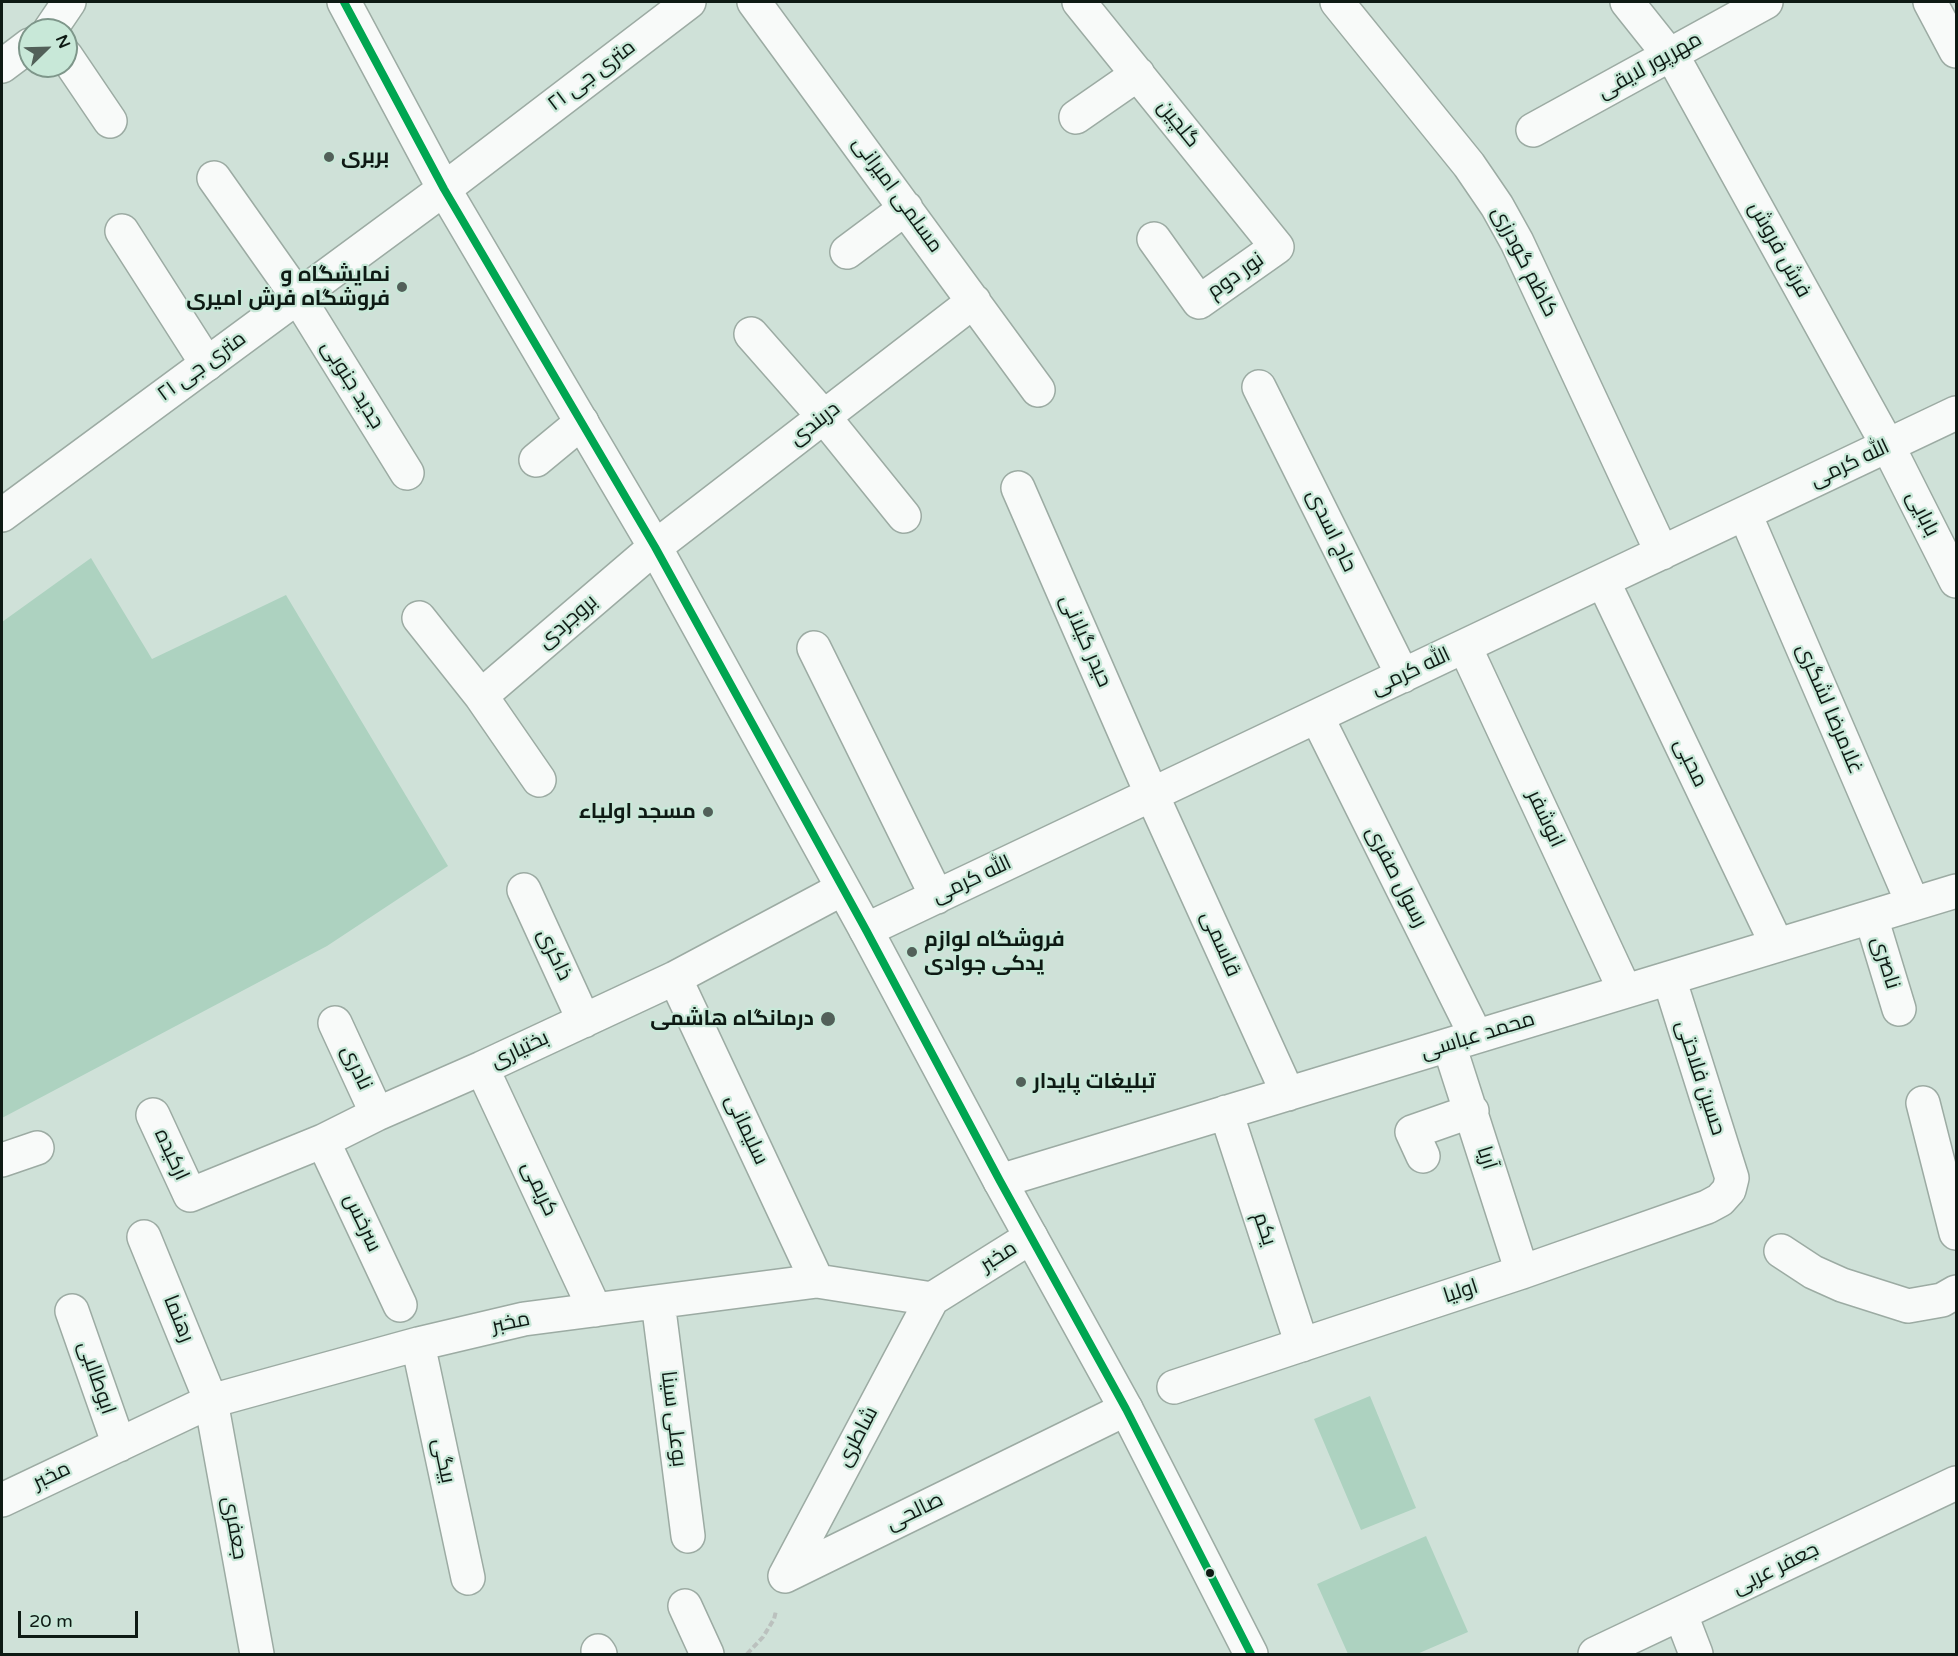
<!DOCTYPE html>
<html>
<head>
<meta charset="utf-8">
<style>
	body { margin:0 }
	#map { position:relative; width:1958px; height:1656px; overflow:hidden; background:#cfe1d8; font-family:"Varela Round",sans-serif }
	canvas { display:block }
	.frame { position:absolute; inset:0; border:3px solid #0e1a14; pointer-events:none }
	.north { position:absolute; left:18px; top:18px; width:60px; height:60px; box-sizing:border-box; background:#c8e8d8; border:2px solid #7e968a; border-radius:50%; rotate:67deg; font-size:16px; font-weight:700; line-height:24px; text-align:center; color:#0e1a14 }
	.north::after { content:''; display:block; margin:auto; width:21px; height:27px; background:#526059; clip-path:polygon(50% 0,100% 100%,50% 72%,0 100%) }
	.scale { position:absolute; left:18px; top:1611px; width:120px; height:27px; box-sizing:border-box; border:3px solid #0e1a14; border-top:0; padding-left:8px; font-size:18px; line-height:21px; white-space:nowrap; color:#0e1a14; -webkit-text-stroke:4px #c8e8d8; paint-order:stroke }
</style>
</head>
<body>
<div id="map">
<canvas width="1958" height="1656"></canvas>
<div class="frame"></div>
<div class="north">N</div>
<div class="scale">20 m</div>
</div>
<script>
const context = document.querySelector('canvas').getContext('2d');
context.lineJoin = 'round';
function fill(path, color) { context.fillStyle = color; context.fill(path, 'evenodd'); }
const shape = rows => new Path2D(rows.map(r => 'M' + r).join(''));
function stroke(path, color, width, dash) { context.strokeStyle = color; context.lineWidth = width; context.lineCap = dash ? 'butt' : 'round'; context.setLineDash(dash || []); context.stroke(path); }
function drawText(font, color, halo, rows, align = 'center') {
  context.font = font + ' "Varela Round",Cairo,sans-serif'; context.lineWidth = 4.5; context.setLineDash([]); context.textBaseline = 'middle'; context.strokeStyle = halo; context.fillStyle = color; for (const [text, x, y, turn = 0] of rows) {
    context.save(); context.translate(x, y); context.rotate((+turn || 0) * Math.PI / 180); context.textAlign = isNaN(turn) ? turn : align; if (halo) context.strokeText(text, 0, 0); context.fillText(text, 0, 0); context.restore();
  }
}
const green = shape([
	[91,558,152,659,286,595,448,866,327,946,2,1118,2,622],
	[1370,1396,1416,1508,1361,1530,1314,1419],
	[1426,1536,1468,1632,1417,1654,1348,1654,1317,1584]
]);
const path = shape([
	[747,1654,763,1637,774,1619,776,1611]
]);
const minor = shape([
	[754,2,1038,390],
	[1079,2,1277,247,1199,302,1154,239],
	[1337,2,1469,165,1497,206,1517,242,1662,553],
	[1627,2,1678,66,1888,446,1956,581],
	[1930,2,1956,51],
	[50,30,69,2],
	[66,56,110,121],
	[2,66,30,45],
	[1076,117,1138,74],
	[1533,130,1766,2],
	[214,178,298,297,407,473],
	[122,231,207,364],
	[847,252,906,208],
	[751,334,824,417,904,516],
	[1259,387,1403,676],
	[536,460,582,422],
	[1018,488,1152,795,1288,1094],
	[1745,514,1913,904],
	[1603,581,1777,945],
	[419,618,481,696,539,780],
	[1465,647,1625,991],
	[814,648,937,897],
	[481,696,655,547,974,301],
	[1317,717,1476,1036],
	[524,890,584,1021],
	[1871,917,1899,1009],
	[866,930,1956,413],
	[675,978,817,1281],
	[335,1023,377,1114],
	[1449,1045,1522,1272],
	[482,1068,595,1310],
	[1923,1103,1956,1233],
	[1226,1112,1302,1345],
	[153,1115,190,1195,323,1141,377,1114,482,1068,675,978,842,889],
	[323,1141,400,1305],
	[1423,1156,1412,1132,1472,1111],
	[2,1160,37,1148],
	[1000,1181,1956,891],
	[144,1237,211,1401,257,1654],
	[1781,1251,1813,1272,1842,1285,1908,1306,1942,1300,1956,1292],
	[658,1302,688,1536],
	[72,1311,119,1445],
	[418,1344,468,1578],
	[1174,1387,1522,1272,1707,1207,1720,1200,1729,1190,1732,1178,1669,978],
	[2,1500,211,1401,418,1344,524,1319,817,1281,932,1299,1031,1237],
	[785,1576,1126,1409],
	[785,1576,932,1299],
	[685,1606,707,1654],
	[1681,1615,1696,1654],
	[598,1651,600,1654],
	[1595,1654,1956,1483]
]);
const major = shape([
	[344,2,444,189,655,547,866,930,1000,1181,1126,1409,1251,1654],
	[2,515,444,189,689,2]
]);
const bus1 = shape([
	[344,2,444,189,655,547,866,930,1000,1181,1126,1409,1251,1654]
]);
const markers = [
	[329,157,6,"#526059"],
	[402,287,6,"#526059"],
	[708,812,6,"#526059"],
	[912,952,6,"#526059"],
	[828,1019,8,"#526059"],
	[1021,1082,6,"#526059"],
	[1210,1573,5,"#0e1a14"]
];
const streetNames = [
	["مهرپور لایقی",1650,66,-29],
	["۲۱ متری جی",592,76,-37],
	["گلچین",1178,124,51],
	["مسلمی امیرانی",897,195,54],
	["فرش فروش",1779,250,61],
	["کاظم گودرزی",1524,262,63],
	["نور دوم",1236,276,-35],
	["۲۱ متری جی",202,367,-36],
	["جدید جنوبی",352,385,58],
	["دربندی",815,424,-38],
	["الله کرمی",1850,464,-25],
	["بابایی",1922,514,63],
	["حاج اسدی",1331,531,64],
	["بروجردی",568,622,-41],
	["حیدر گیلانی",1085,641,66],
	["الله کرمی",1411,672,-25],
	["غلامرضا لشگری",1829,709,67],
	["محبی",1690,763,64],
	["انوشفر",1545,819,65],
	["رسول صفری",1396,877,63],
	["الله کرمی",972,880,-25],
	["قاسمی",1220,944,66],
	["ذاکری",554,955,65],
	["ناصری",1885,963,73],
	["محمد عباسی",1478,1036,-17],
	["بختیاری",520,1050,-25],
	["نادری",356,1068,65],
	["حسین فلاحتی",1700,1078,72],
	["سلیمانی",746,1130,65],
	["ارکیده",171,1155,65],
	["آریا",1486,1158,73],
	["کریمی",539,1189,65],
	["سرخس",362,1223,65],
	["یکم",1264,1229,72],
	["مخبر",999,1257,-32],
	["اولیا",1461,1292,-18],
	["رهنما",178,1319,68],
	["مخبر",511,1323,-12],
	["ابوطالبی",96,1378,71],
	["بوعلی سینا",673,1419,83],
	["شاطری",858,1437,-62],
	["بیگی",443,1461,78],
	["مخبر",52,1476,-25],
	["صالحی",915,1512,-26],
	["جعفری",234,1528,80],
	["جعفر عربی",1776,1569,-26]
];
const poiNames = [
	["بربری",341,157],
	["نمایشگاه و",390,275,"right"],
	["فروشگاه فرش امیری",390,299,"right"],
	["مسجد اولیاء",696,812,"right"],
	["فروشگاه لوازم",924,940],
	["یدکی جوادی",924,964],
	["درمانگاه هاشمی",814,1019,"right"],
	["تبلیغات پایدار",1033,1082]
];
fill(green, '#add2c0');
stroke(minor, '#9caba3', 36);
stroke(major, '#9caba3', 36);
stroke(path, '#bbc1be', 4, [6, 3]);
stroke(minor, '#f8faf9', 33);
stroke(major, '#f8faf9', 33);
stroke(bus1, '#00a651', 8);
for (const [x, y, r, color] of markers) { const dot = new Path2D(); dot.arc(x, y, r, 0, 2 * Math.PI); context.fillStyle = color; context.fill(dot); stroke(dot, '#c8e8d8', 2); }
drawText('21px', '#0e1a14', '#c8e8d8', streetNames);
drawText('bold 21px', '#0e1a14', '#c8e8d8', poiNames, 'left');
</script>
</body>
</html>
